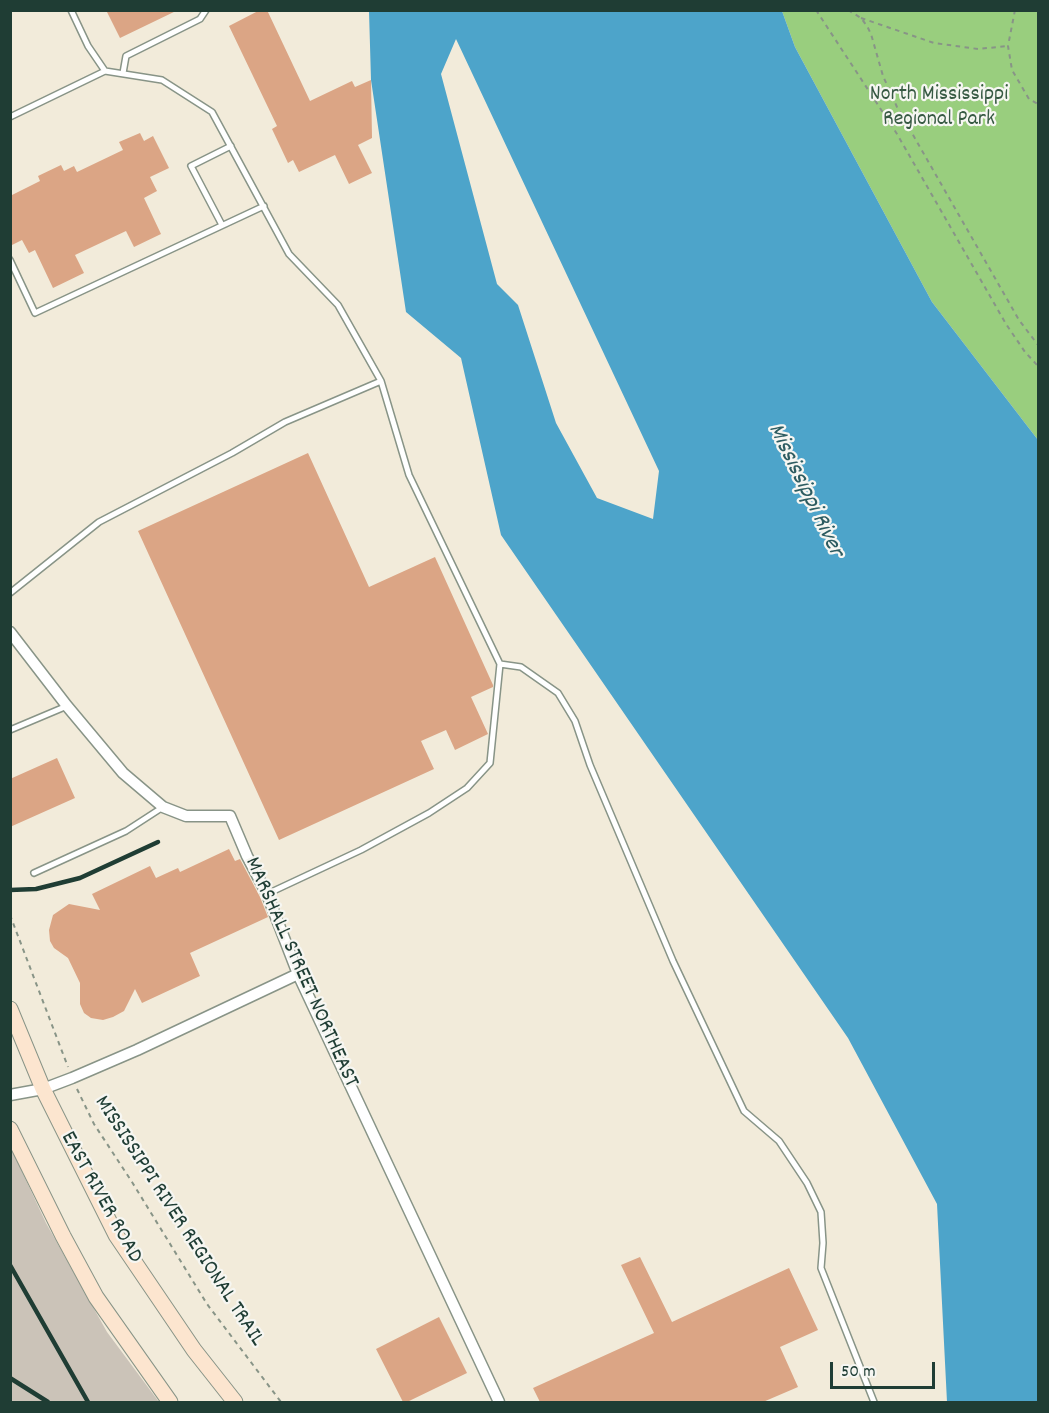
<!DOCTYPE html>
<html>
<head>
<meta charset="utf-8">
<style>
	body { margin:0 }
	#map { position:relative; width:1049px; height:1413px; overflow:hidden; background:#f2ebda; font-family:Dekko,sans-serif }
	canvas { display:block }
	.frame { position:absolute; inset:0; border:12px solid #1f3d34; pointer-events:none }
	.scale { position:absolute; left:830px; top:1362px; width:105px; height:27px; box-sizing:border-box; border:3px solid #1f3d34; border-top:0; padding-left:8px; font-size:18px; line-height:21px; white-space:nowrap; color:#1f3d34; -webkit-text-stroke:4px #f6f6f2; paint-order:stroke }
</style>
</head>
<body>
<div id="map">
<canvas width="1049" height="1413"></canvas>
<div class="frame"></div>
<div class="scale">50 m</div>
</div>
<script>
const context = document.querySelector('canvas').getContext('2d');
context.lineJoin = 'round';
function fill(path, color) { context.fillStyle = color; context.fill(path, 'evenodd'); }
const shape = rows => new Path2D(rows.map(r => 'M' + r).join(''));
function stroke(path, color, width, dash) { context.strokeStyle = color; context.lineWidth = width; context.lineCap = dash ? 'butt' : 'round'; context.setLineDash(dash || []); context.stroke(path); }
function drawText(font, color, halo, rows, align = 'center') {
  context.font = font + ' Dekko,sans-serif'; context.lineWidth = 4.5; context.setLineDash([]); context.textBaseline = 'middle'; context.strokeStyle = halo; context.fillStyle = color; for (const [text, x, y, turn = 0] of rows) {
    context.save(); context.translate(x, y); context.rotate((+turn || 0) * Math.PI / 180); context.textAlign = isNaN(turn) ? turn : align; if (halo) context.strokeText(text, 0, 0); context.fillText(text, 0, 0); context.restore();
  }
}
const industrial = shape([
	[10,1146,46,1223,107,1332,159,1402,11,1402]
]);
const green = shape([
	[782,11,1038,11,1038,440,932,302,795,47]
]);
const water = shape([
	[369,11,782,11,795,47,932,302,1038,440,1038,1402,947,1402,937,1204,848,1038,501,535,461,358,406,312,371,80],
	[456,39,659,471,653,519,597,498,556,423,518,305,497,284,441,74]
]);
const building = shape([
	[106,10,178,10,120,38],
	[260,10,267,10,310,101,352,81,355,87,371,80,372,138,358,145,372,173,349,184,335,155,299,172,293,160,288,163,272,129,277,126,229,26],
	[140,133,144,141,153,136,169,168,150,177,157,191,144,198,161,234,134,247,126,231,75,255,84,273,53,288,35,250,29,253,22,240,10,246,10,196,40,181,38,176,61,165,64,171,74,166,77,172,123,150,119,142],
	[308,453,369,587,435,557,493,685,493,687,471,697,488,734,455,750,446,730,421,741,434,769,279,840,138,531],
	[57,758,75,798,10,827,10,779],
	[229,849,235,861,240,859,260,897,268,917,190,953,200,976,142,1003,135,989,124,1011,113,1017,103,1020,91,1018,84,1013,80,1004,80,983,68,958,54,948,50,941,49,930,53,915,69,904,100,910,92,894,150,866,156,878,178,868,180,872],
	[640,1257,672,1322,789,1268,818,1330,780,1347,798,1387,763,1402,540,1402,533,1388,654,1333,621,1265],
	[439,1317,467,1373,407,1402,403,1402,376,1349]
]);
const path = shape([
	[816,10,897,134,1006,324,1025,352,1038,366],
	[848,10,861,18,867,26,871,34,883,76,897,107,1019,320,1038,345],
	[1015,10,1008,46,1012,70,1029,99,1038,104],
	[861,18,934,43,978,49,1008,46],
	[10,915,68,1067],
	[77,1089,94,1124,132,1182,207,1304,281,1402]
]);
const lane = shape([
	[71,10,88,46,105,71],
	[123,73,126,56,200,19,206,10],
	[10,117,105,71,162,80,212,112,289,254,338,305,381,381,409,475,500,664,490,763,467,788,429,813,361,850,267,894],
	[222,225,191,166,231,146],
	[10,260,35,313,264,206],
	[10,593,99,522,232,453,285,422,381,381],
	[500,664,521,667,558,693,575,721,590,765,673,961,744,1111,779,1141,807,1183,821,1212,823,1243,821,1268,874,1402],
	[10,730,67,706],
	[34,873,126,831,163,807]
]);
const street = shape([
	[10,632,67,706,123,773,163,807,186,816,230,816,247,856,267,894,298,974,499,1402],
	[10,1095,43,1089,72,1078,137,1050,298,974]
]);
const secondary = shape([
	[10,1009,43,1089,116,1235,194,1350,235,1402],
	[10,1129,63,1236,96,1297,170,1402]
]);
const rail = shape([
	[10,890,36,889,80,878,158,842],
	[10,1265,88,1402],
	[10,1378,48,1402]
]);
const parkNames = [
	["North Mississippi",939,96],
	["Regional Park",939,121]
];
const streetNames = [
	["MARSHALL STREET NORTHEAST",300,973,66],
	["EAST RIVER ROAD",100,1198,61],
	["MISSISSIPPI RIVER REGIONAL TRAIL",178,1222,57]
];
const waterNames = [
	["Mississippi River",804,491,64]
];
fill(industrial, '#cbc3b8');
fill(green, '#99ce7e');
fill(water, '#4da4ca');
fill(building, '#dba585');
stroke(lane, '#889487', 8);
stroke(street, '#889487', 13);
stroke(secondary, '#889487', 17);
stroke(path, '#889487', 2, [4.5, 4.5]);
stroke(lane, '#fff', 5);
stroke(street, '#fff', 10);
stroke(secondary, '#fce5cf', 15);
stroke(rail, '#1f3d34', 4.5);
drawText('22px', '#375a43', '#f6f6f2', parkNames);
drawText('22px', '#1f3d34', '#f6f6f2', streetNames);
drawText('italic 24px', '#2d5c61', '#f6f6f2', waterNames);
</script>
</body>
</html>
